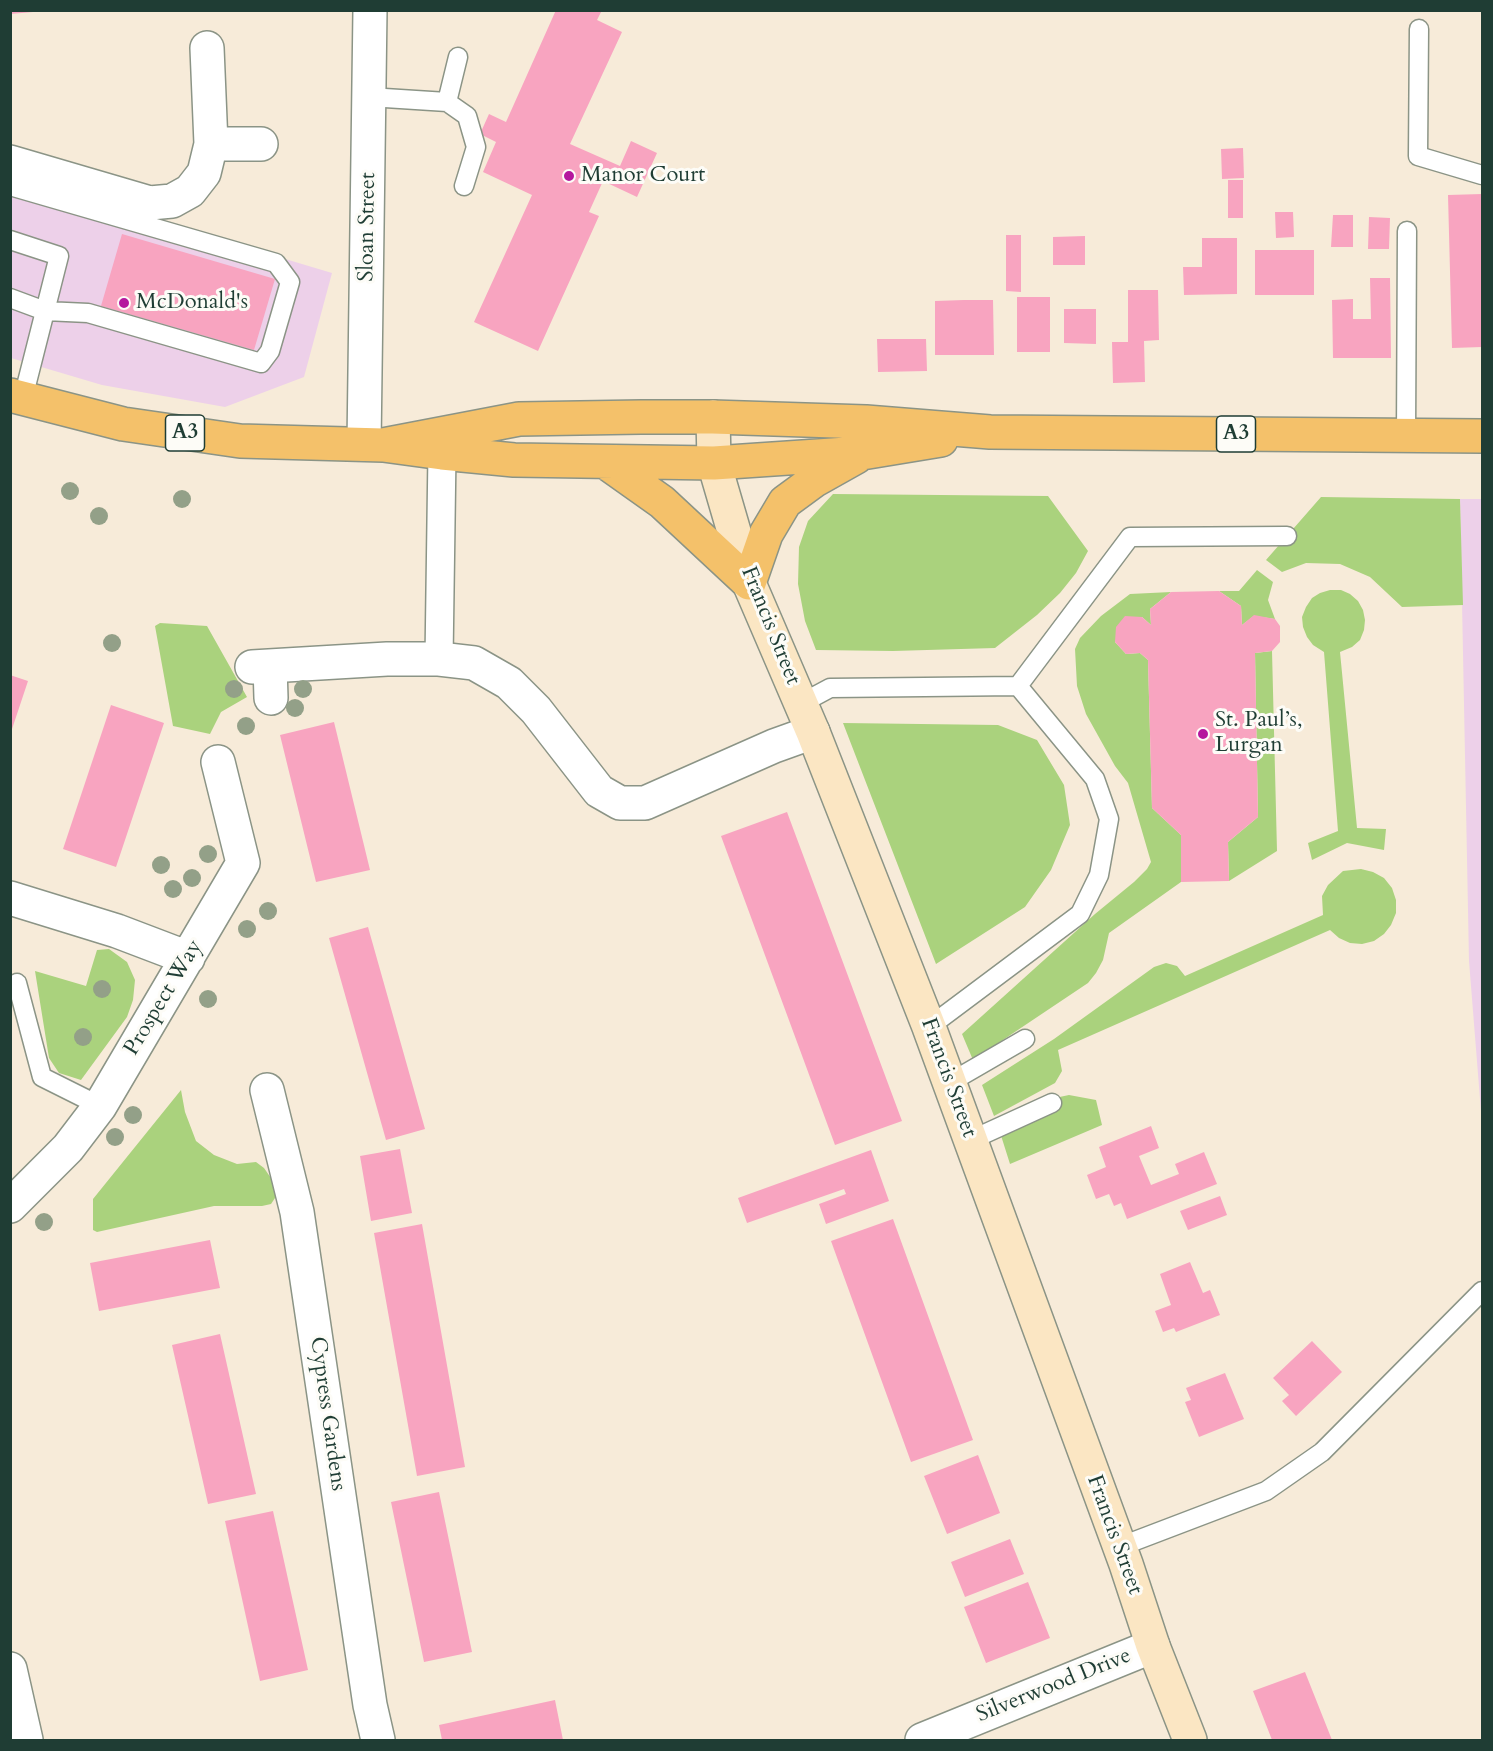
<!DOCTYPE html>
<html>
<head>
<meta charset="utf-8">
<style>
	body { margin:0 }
	#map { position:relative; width:1493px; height:1751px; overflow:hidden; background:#f7ebd9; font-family:Cardo,serif }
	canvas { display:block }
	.frame { position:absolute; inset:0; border:12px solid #1f3d34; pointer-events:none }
</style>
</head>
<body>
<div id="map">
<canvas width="1493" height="1751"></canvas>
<div class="frame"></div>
</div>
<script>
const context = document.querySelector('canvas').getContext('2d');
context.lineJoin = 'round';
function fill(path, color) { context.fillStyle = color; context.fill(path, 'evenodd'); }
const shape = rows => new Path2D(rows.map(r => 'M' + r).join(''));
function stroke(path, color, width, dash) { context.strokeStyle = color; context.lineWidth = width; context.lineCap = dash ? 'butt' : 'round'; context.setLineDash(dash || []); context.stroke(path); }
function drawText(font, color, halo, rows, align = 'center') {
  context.font = font + ' Cardo,serif'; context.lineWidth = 6; context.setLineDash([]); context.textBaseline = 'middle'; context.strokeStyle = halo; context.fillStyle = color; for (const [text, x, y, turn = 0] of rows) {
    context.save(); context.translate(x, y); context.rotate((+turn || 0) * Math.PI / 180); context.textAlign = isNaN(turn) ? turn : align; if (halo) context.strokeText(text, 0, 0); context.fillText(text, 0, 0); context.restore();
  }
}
const built = shape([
	[11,177,332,273,304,377,225,407,102,385,11,358],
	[1460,499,1482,499,1482,1124,1469,961]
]);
const green = shape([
	[833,494,1048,496,1088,551,1076,573,1060,593,1037,615,995,648,893,651,816,650,805,621,798,584,799,547,808,521],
	[1321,497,1460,499,1463,605,1402,607,1370,577,1340,564,1306,563,1282,572,1266,560],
	[1257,570,1273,582,1268,600,1275,619,1254,616,1242,625,1241,606,1219,591,1239,591],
	[1330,590,1341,590,1350,594,1358,601,1363,610,1365,620,1364,630,1360,640,1352,647,1340,652,1357,828,1386,829,1384,850,1347,843,1312,860,1308,843,1338,831,1324,652,1313,645,1307,637,1303,627,1302,617,1306,607,1312,598,1320,593],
	[1171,592,1150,609,1151,625,1142,617,1125,617,1115,642,1126,654,1140,653,1148,660,1152,808,1181,835,1181,882,1109,933,1103,960,1096,973,1088,983,973,1060,962,1034,1095,914,1134,882,1147,869,1151,862,1128,783,1115,766,1086,714,1077,686,1075,649,1080,638,1101,616,1130,594],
	[160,623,207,626,247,697,221,712,210,734,173,726,155,626],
	[1272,651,1277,851,1229,881,1228,842,1258,817,1255,653],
	[843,723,998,725,1037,740,1064,785,1070,825,1051,870,1025,907,936,964],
	[1361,869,1373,872,1384,878,1392,888,1396,900,1396,913,1391,925,1384,934,1374,941,1362,944,1350,943,1339,938,1330,930,1058,1050,1062,1071,1055,1083,994,1116,982,1085,1054,1039,1154,967,1166,963,1177,966,1185,976,1323,915,1322,896,1328,885,1343,871],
	[109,949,127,962,135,980,133,1000,127,1017,81,1080,59,1073,49,1058,35,971,86,986,97,950],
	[181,1090,185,1112,196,1141,214,1155,237,1164,256,1162,264,1168,273,1181,277,1192,275,1198,271,1204,262,1206,214,1206,97,1232,93,1230,93,1199],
	[1069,1095,1096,1100,1102,1125,1010,1164,998,1126,1050,1099]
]);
const building = shape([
	[10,10,33,10,33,12,10,14],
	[556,10,602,10,597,20,622,32,570,144,620,166,631,141,657,153,637,197,603,181,589,212,599,216,538,351,474,322,532,195,483,172,496,142,480,134,489,114,506,122],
	[1243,148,1244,178,1222,179,1221,149],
	[1228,180,1243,180,1243,218,1228,218],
	[1482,194,1482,347,1452,348,1448,195],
	[1275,212,1293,212,1294,237,1276,238],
	[1333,215,1353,215,1353,247,1331,247],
	[1369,217,1390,218,1389,249,1368,249],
	[122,234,275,279,254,350,101,306],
	[1006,235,1021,235,1021,292,1006,291],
	[1085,236,1085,265,1053,265,1053,237],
	[1202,238,1237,238,1237,294,1184,295,1183,267,1202,267],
	[1255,250,1314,250,1314,295,1255,295],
	[1370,278,1390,278,1391,358,1333,358,1332,300,1353,299,1353,319,1371,319],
	[1128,290,1158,290,1159,340,1144,341,1145,382,1113,383,1112,342,1128,342],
	[1017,297,1050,297,1050,352,1017,352],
	[964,300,993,300,994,355,935,355,935,301],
	[1064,309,1096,309,1096,344,1064,343],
	[877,339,926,339,927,371,878,372],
	[1219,591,1241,606,1242,625,1254,615,1275,619,1280,626,1280,642,1272,651,1255,653,1258,817,1228,842,1229,881,1181,882,1181,835,1152,808,1148,660,1140,653,1126,654,1115,642,1116,627,1125,616,1142,617,1151,625,1150,609,1171,592],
	[10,675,28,681,11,732,10,732],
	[111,705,164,723,116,867,63,849],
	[334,722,370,870,316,882,280,735],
	[787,812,902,1121,835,1145,721,836],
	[368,927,425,1129,386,1140,329,938],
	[1151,1126,1159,1148,1139,1156,1151,1185,1179,1174,1175,1164,1204,1152,1217,1184,1127,1219,1121,1203,1114,1206,1109,1194,1096,1199,1087,1175,1106,1167,1099,1147],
	[400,1149,412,1213,371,1221,360,1156],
	[871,1150,889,1201,826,1224,819,1204,846,1194,844,1189,747,1223,738,1198],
	[1220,1196,1227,1215,1188,1230,1180,1211],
	[893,1219,973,1440,911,1462,831,1241],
	[422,1224,465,1467,417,1476,374,1233],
	[210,1240,220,1288,99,1311,90,1263],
	[1190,1262,1203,1293,1210,1290,1220,1315,1176,1332,1174,1328,1163,1332,1155,1311,1171,1305,1160,1274],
	[220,1334,256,1494,208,1504,172,1345],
	[1312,1341,1342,1372,1296,1416,1282,1401,1289,1395,1273,1378],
	[1225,1373,1244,1419,1199,1437,1185,1402,1191,1400,1186,1388],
	[978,1455,1000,1513,947,1534,924,1476],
	[439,1492,472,1652,424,1662,391,1502],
	[273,1511,308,1670,260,1681,225,1521],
	[1010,1539,1024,1574,965,1597,951,1562],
	[1028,1582,1050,1638,986,1663,964,1607],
	[1305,1672,1332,1740,1272,1740,1253,1691],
	[555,1700,563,1740,442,1740,439,1725]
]);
const service = shape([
	[1419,29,1418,156,1482,175],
	[369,97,447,102,467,116,476,147,464,186],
	[447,102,458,57],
	[10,186,276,263,290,282,270,351,261,363,88,313,45,311,10,298],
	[10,240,59,256,23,398],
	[1406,436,1407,231],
	[802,703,830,688,1018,686,1130,537,1287,536],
	[17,983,42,1077,100,1106],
	[929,1027,1080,914,1099,875,1109,819,1095,779,1018,686],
	[949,1083,1025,1039],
	[971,1140,1052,1103],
	[1119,1547,1266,1491,1322,1452,1482,1291]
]);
const pedestrian = shape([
	[439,659,442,453]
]);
const minor = shape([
	[211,144,261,144],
	[10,162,150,203,172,201,190,191,204,173,211,144,207,48],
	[270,666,271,698],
	[252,667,387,659,439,659,474,663,509,683,536,710,599,791,620,803,645,803,774,746,813,732],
	[10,898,117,931,188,958],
	[267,1090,297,1212,370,1705,378,1740],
	[10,1206,68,1148,100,1106,243,863,218,762],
	[10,1669,26,1740],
	[922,1740,1153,1646]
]);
const tertiary = shape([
	[364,444,370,10]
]);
const secondary = shape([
	[713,417,714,463,749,583,813,732,929,1027,1126,1564,1153,1646,1190,1740]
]);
const trunk = shape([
	[10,395,123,424,240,441,383,445,442,453,514,460,714,463,862,453,941,440],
	[383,445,519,419,641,417,713,417,866,422,990,432,1482,436],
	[607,463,662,502,749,583,766,534,785,502,815,480,856,457]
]);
const trees = [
	[70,491],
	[182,499],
	[99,516],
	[112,643],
	[234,689],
	[303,689],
	[295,708],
	[246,726],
	[208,854],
	[161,865],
	[192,878],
	[173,889],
	[268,911],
	[247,929],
	[102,989],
	[208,999],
	[83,1037],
	[133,1115],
	[115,1137],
	[44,1222]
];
const markers = [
	[569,176,6,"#b5179e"],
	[124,303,6,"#b5179e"],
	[1203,734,6,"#b5179e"]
];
const shields = [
	[185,433,39],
	[1236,434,39]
];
const shieldNames = [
	["A3",185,433],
	["A3",1236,434]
];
const poiNames = [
	["Manor Court",581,176],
	["McDonald's",136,303],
	["St. Paul’s,",1215,721],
	["Lurgan",1215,746]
];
const streetNames = [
	["Sloan Street",368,227,-89],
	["Francis Street",770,626,68],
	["Prospect Way",164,998,-59],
	["Francis Street",948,1078,70],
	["Cypress Gardens",327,1414,82],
	["Francis Street",1114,1535,70],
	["Silverwood Drive",1054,1686,-22]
];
fill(built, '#edd0e9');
fill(green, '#aad27d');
fill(building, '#f8a4c0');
stroke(service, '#8b9486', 21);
stroke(pedestrian, '#8b9486', 30);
stroke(minor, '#8b9486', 36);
stroke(tertiary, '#8b9486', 36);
stroke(secondary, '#8b9486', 36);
stroke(trunk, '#8b9486', 36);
stroke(service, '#fff', 18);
stroke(pedestrian, '#fff', 27);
stroke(minor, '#fff', 33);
stroke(tertiary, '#fff', 33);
stroke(secondary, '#fbe6c3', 33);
stroke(trunk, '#f4c16a', 33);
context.fillStyle = '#93a088';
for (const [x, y] of trees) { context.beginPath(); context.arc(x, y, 9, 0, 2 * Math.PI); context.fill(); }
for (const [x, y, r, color] of markers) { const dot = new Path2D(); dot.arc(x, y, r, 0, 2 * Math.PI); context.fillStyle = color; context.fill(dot); stroke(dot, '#fdfcf7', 2); }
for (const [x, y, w] of shields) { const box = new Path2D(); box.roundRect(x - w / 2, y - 18, w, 36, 4.5); context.fillStyle = '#fdfcf7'; context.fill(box); stroke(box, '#1f3d34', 1.5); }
drawText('bold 21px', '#1f3d34', null, shieldNames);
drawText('22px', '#1f3d34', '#fdfcf7', poiNames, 'left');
drawText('22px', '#1f3d34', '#fdfcf7', streetNames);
</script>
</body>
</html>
